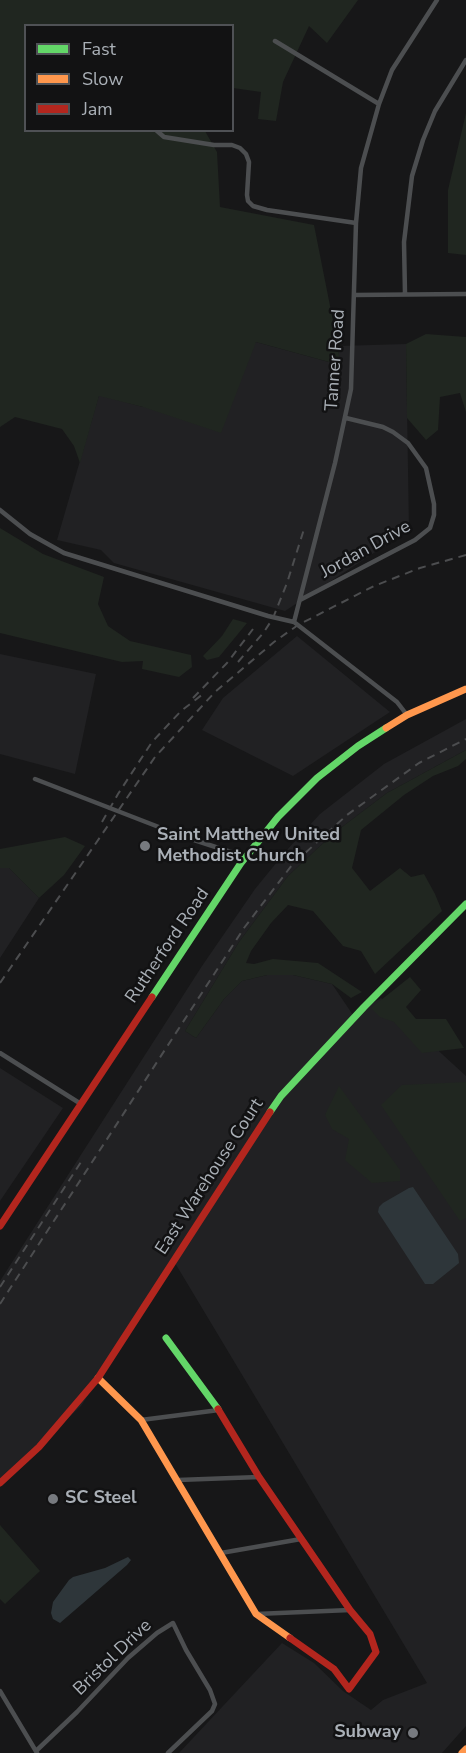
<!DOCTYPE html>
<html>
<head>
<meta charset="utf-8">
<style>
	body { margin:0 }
	#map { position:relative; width:466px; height:1753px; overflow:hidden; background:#171718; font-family:"Nunito Sans",sans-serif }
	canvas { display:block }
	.legend { position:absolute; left:24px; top:24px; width:210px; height:108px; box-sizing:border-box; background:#121213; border:2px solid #4f5155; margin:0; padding:8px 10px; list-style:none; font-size:18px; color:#aab0b7 }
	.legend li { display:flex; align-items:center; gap:12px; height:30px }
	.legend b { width:30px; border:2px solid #4f5155 }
</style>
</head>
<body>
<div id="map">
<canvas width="466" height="1753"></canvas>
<ul class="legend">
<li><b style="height:8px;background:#63d668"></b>Fast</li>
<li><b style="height:8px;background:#ff974d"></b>Slow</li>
<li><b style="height:8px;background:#b3261e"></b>Jam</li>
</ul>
</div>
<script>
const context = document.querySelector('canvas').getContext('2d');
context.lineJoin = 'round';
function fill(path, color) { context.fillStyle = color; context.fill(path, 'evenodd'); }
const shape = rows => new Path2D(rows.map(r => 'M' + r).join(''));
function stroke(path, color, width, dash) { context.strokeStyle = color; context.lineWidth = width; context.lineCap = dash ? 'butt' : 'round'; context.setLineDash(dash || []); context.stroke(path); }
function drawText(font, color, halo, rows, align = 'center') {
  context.font = font + ' "Nunito Sans",sans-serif'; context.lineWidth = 5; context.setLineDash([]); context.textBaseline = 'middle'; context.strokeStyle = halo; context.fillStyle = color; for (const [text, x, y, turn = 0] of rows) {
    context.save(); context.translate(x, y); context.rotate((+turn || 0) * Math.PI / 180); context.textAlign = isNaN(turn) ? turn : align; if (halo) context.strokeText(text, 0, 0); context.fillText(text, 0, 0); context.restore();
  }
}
const built = shape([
	[256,342,340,365,338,346,406,344,409,530,285,611,114,563,101,550,57,540,99,395,143,407],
	[297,636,390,712,293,776,202,730,223,698],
	[0,654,96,674,75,774,0,754],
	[466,719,466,750,387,793,334,833,288,876,239,942,185,1031,196,1038,224,999,242,981,267,975,293,975,332,984,353,1015,381,998,466,1076,466,1726,442,1753,179,1753,282,1643,314,1663,343,1691,371,1710,383,1700,427,1683,175,1263,81,1406,0,1483,0,1281,202,966,255,889,286,851,320,814,384,764],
	[0,868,9,868,39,898,0,958],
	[0,1068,63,1108,0,1201]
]);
const green = shape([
	[0,0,358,0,327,43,309,26,283,82,276,121,258,119,261,92,233,88,232,26,26,26,26,130,205,131,217,152,220,207,314,225,338,346,340,365,256,342,221,433,143,407,99,396,80,463,74,446,62,429,15,417,0,427],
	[466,113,466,255,448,253,448,190],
	[426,334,466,337,466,412,460,393,440,397,438,430,426,440,407,418,406,344],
	[0,528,43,554,104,577,98,604,108,626,130,641,191,655,192,667,179,677,142,669,143,661,122,662,0,633],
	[233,619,247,623,219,657,207,660,203,656,222,636],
	[466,750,466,759,458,766,433,776,404,795,361,830,352,868,370,891,400,868,411,877,424,874,435,894,442,911,375,974,361,951,343,946,313,911,288,905,271,923,251,951,246,963,254,964,273,959,318,963,362,992,351,998,332,984,293,975,267,975,242,981,224,999,196,1038,185,1031,239,942,288,876,334,833,387,793],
	[65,837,85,846,64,875,39,898,9,868,0,868,0,849],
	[410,977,421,990,406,1007,416,1019,446,1019,464,1048,422,1053,394,1022,380,1017,371,1008],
	[466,1082,466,1218,460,1221,381,1105,402,1085],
	[339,1086,400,1170,400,1181,372,1183,345,1160,349,1139,332,1129,325,1115],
	[0,1525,40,1571,5,1604,0,1599]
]);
const water = shape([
	[413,1187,458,1254,459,1263,433,1284,425,1284,378,1212,379,1207,383,1203,409,1188],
	[128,1557,131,1560,127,1565,60,1623,53,1619,51,1613,53,1602,69,1580,73,1577,105,1568]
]);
const street = shape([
	[275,41,379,104],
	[156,130,164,137,214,145,232,145,240,148,246,154,249,162,247,195,248,201,253,206,267,210,356,223],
	[405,294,404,242,412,176,423,140,435,111,466,60],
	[354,295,466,294],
	[0,510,30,534,64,553,268,616,294,622,397,702,407,715],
	[300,600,415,540,430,528,434,515,434,504,426,468,408,443,393,432,383,427,346,418],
	[294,622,335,463,351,389,356,223,361,168,379,104,392,70,437,0],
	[35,779,182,836,246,857],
	[0,1053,81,1104],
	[141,1420,219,1410],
	[178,1480,259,1477],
	[221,1553,301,1539],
	[256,1614,350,1610],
	[0,1691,37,1753],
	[36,1751,77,1712,128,1658,157,1633,173,1623,186,1650,210,1690,215,1704,212,1711,168,1753]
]);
const fast = shape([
	[152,997,241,863,278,817,317,778,358,746,386,728],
	[270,1112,281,1096,364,1007,466,904],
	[166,1338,218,1409]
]);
const slow = shape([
	[386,728,407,715,466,689],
	[98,1378,141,1420,256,1614,290,1638],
	[462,1753,466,1749]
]);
const jam = shape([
	[0,1226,152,997],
	[218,1409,259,1477,350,1610,370,1634,376,1652,349,1689,334,1669,290,1638],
	[0,1483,39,1447,98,1378,270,1112]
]);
const rail = shape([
	[238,662,264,632,273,618,287,583,305,526],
	[193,698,227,663,253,629],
	[102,822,118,794,152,742,181,711,203,694],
	[0,983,155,757,215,692,274,642,298,625,374,586,420,568,466,555],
	[0,1287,83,1159],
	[0,1304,244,928,292,865,347,815,419,763,466,739]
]);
const markers = [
	[145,846,6,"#777a7f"],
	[53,1499,6,"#777a7f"],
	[413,1733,6,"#777a7f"]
];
const streetNames = [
	["Tanner Road",336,360,-86],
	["Jordan Drive",366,550,-29],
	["Rutherford Road",168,946,-56],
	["East Warehouse Court",210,1177,-57],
	["Bristol Drive",113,1658,-44]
];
const poiNames = [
	["Saint Matthew United",157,836],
	["Methodist Church",157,857],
	["SC Steel",65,1499],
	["Subway",401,1733,"right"]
];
fill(built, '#212123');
fill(green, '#202620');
fill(water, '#2e363a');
stroke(street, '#4c4e50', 4.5);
stroke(fast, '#63d668', 7);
stroke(slow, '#ff974d', 7);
stroke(jam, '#b3261e', 7);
stroke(rail, '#4c4d4f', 2, [8, 6]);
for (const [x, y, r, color] of markers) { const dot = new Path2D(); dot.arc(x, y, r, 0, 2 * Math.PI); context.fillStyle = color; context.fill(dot); stroke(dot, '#121213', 2); }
drawText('18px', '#aab0b7', '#121213', streetNames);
drawText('bold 18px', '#aab0b7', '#121213', poiNames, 'left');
</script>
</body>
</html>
